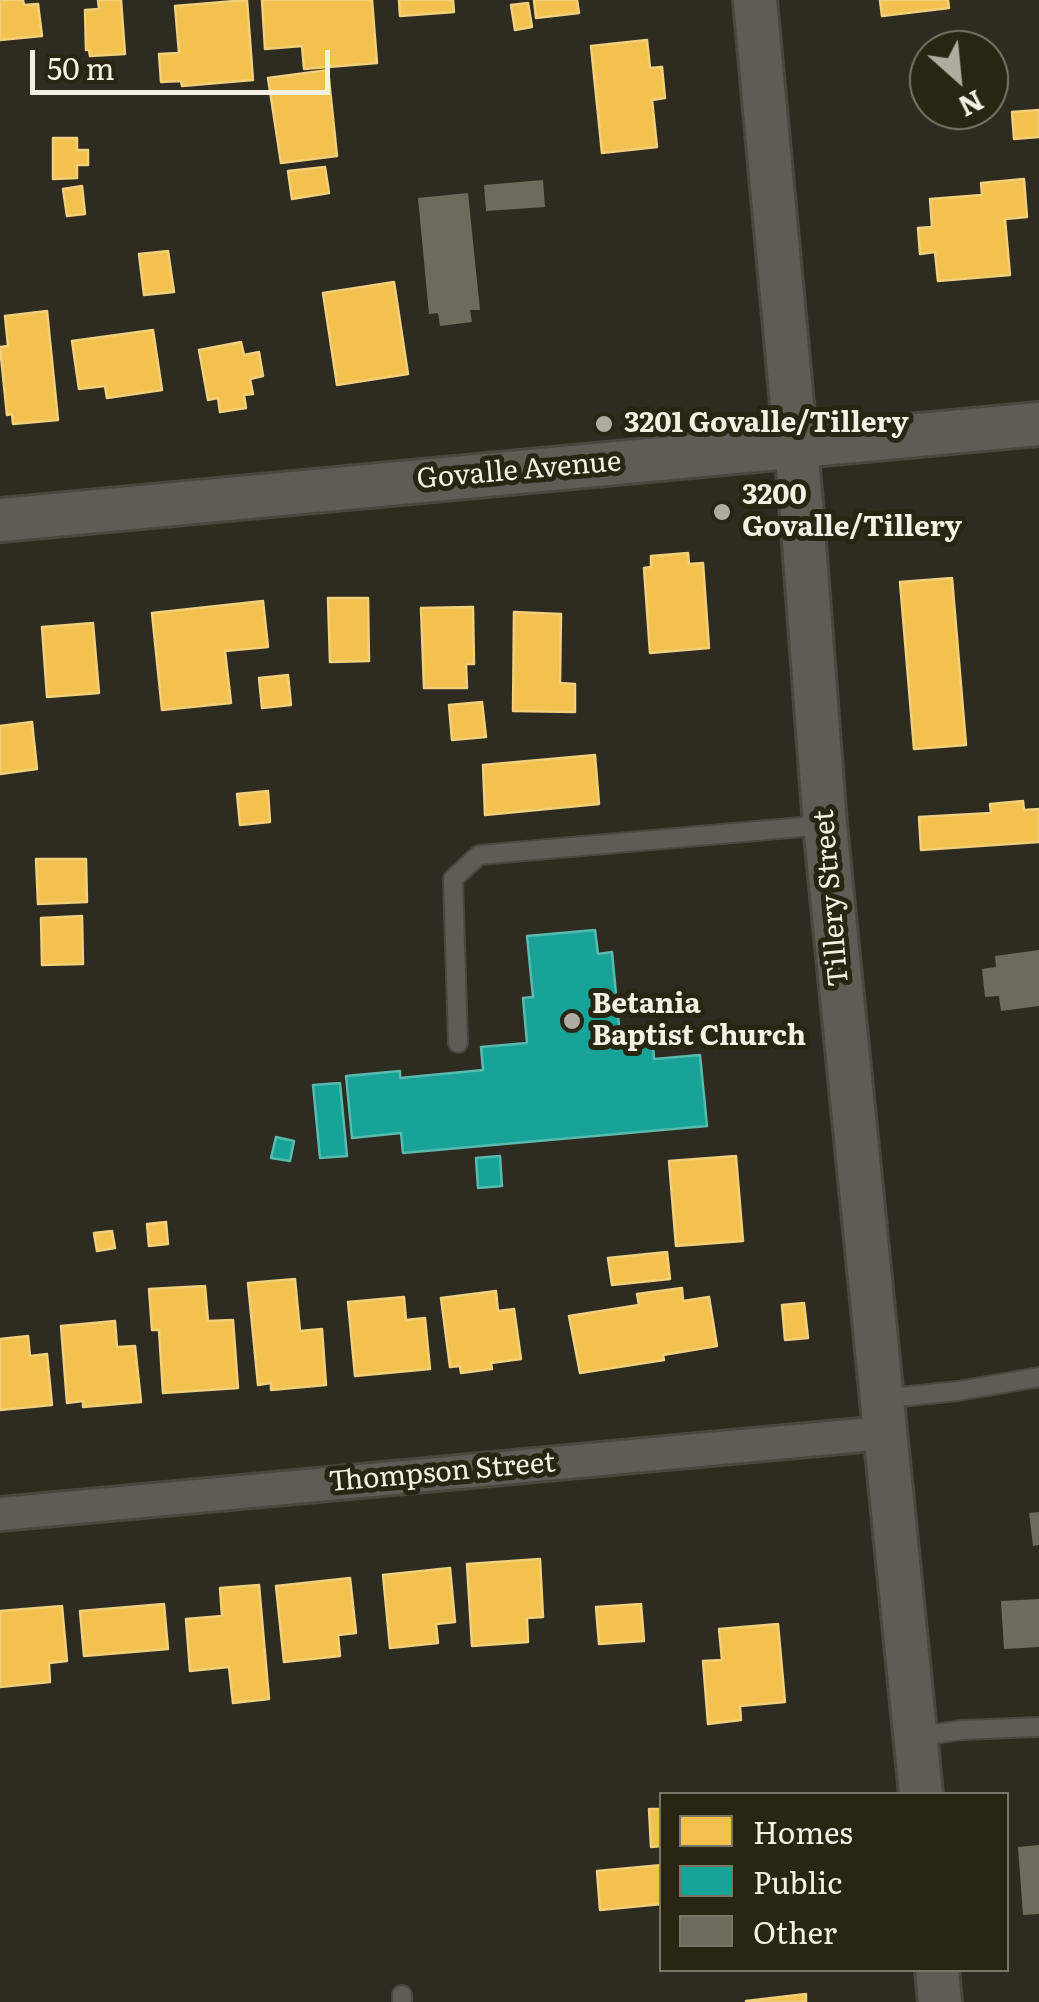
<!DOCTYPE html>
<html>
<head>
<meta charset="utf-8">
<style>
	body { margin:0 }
	#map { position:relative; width:1039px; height:2002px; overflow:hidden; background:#2e2b21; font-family:Literata,serif }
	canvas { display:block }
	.legend { position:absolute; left:659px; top:1792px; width:350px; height:180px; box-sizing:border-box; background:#292513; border:2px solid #7a7667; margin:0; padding:12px 18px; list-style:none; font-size:30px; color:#f3f0e4 }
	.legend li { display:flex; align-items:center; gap:20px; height:50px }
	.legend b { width:50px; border:2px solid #7a7667 }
	.north { position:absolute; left:909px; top:30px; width:100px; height:100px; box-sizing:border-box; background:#292513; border:2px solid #7a7667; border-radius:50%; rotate:153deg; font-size:28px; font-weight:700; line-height:40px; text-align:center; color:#f3f0e4 }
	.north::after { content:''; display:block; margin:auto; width:35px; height:45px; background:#aeaba0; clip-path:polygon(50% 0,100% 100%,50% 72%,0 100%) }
	.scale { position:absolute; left:30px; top:50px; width:300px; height:45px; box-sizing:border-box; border:5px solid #f3f0e4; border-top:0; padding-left:12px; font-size:30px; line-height:35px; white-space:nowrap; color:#f3f0e4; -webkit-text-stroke:8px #292513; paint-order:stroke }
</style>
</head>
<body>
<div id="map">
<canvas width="1039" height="2002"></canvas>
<ul class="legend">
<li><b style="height:28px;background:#f2c14e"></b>Homes</li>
<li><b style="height:28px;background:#17a398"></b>Public</li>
<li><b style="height:28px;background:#6f6b5c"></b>Other</li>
</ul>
<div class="north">N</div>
<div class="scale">50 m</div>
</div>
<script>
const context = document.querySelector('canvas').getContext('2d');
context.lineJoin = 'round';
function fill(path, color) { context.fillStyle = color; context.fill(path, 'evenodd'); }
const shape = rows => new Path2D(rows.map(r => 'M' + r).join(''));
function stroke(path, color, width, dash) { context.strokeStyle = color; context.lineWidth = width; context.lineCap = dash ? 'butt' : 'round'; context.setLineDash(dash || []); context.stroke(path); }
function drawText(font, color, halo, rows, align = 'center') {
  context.font = font + ' Literata,serif'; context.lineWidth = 10; context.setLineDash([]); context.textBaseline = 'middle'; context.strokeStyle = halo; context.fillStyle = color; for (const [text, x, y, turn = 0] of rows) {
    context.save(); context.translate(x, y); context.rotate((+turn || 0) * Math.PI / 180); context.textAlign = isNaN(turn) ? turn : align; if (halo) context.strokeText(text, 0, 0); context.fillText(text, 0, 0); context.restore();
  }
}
const homes = shape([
	[0,0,23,0,24,5,38,4,42,36,0,40,0,0],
	[98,0,121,0,125,54,90,56,89,50,86,50,85,10,99,9,98,0],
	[247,0,253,80,182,86,181,81,161,82,159,54,179,53,175,6,247,0],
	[262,0,372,0,377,63,304,69,302,46,265,49,262,0],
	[399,0,453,0,454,12,400,16,399,0],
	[534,0,577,0,579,13,536,18,534,0],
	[880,0,948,0,949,8,882,16,880,0],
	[528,3,532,27,515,30,511,5,528,3],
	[647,40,650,68,662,67,665,98,652,100,657,147,602,153,591,46,647,40],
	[328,70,337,156,281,163,268,78,328,70],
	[1039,110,1039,137,1014,139,1012,112,1039,110],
	[53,138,77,138,77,150,88,150,88,165,77,165,77,178,53,179,53,138],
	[325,167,329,193,292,199,288,171,325,167],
	[1024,179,1027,217,1005,219,1010,275,938,281,935,252,920,254,918,228,932,227,930,199,982,195,981,183,1024,179],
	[82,186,85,214,67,216,63,189,82,186],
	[168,251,174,292,144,295,139,254,168,251],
	[394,282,408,374,337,385,323,293,394,282],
	[47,311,58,420,13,424,12,414,7,415,0,347,8,346,5,316,47,311],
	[153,330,162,390,107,398,105,386,79,389,72,341,153,330],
	[241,342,244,355,259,352,263,376,250,379,253,394,244,395,246,408,220,412,218,398,208,400,199,350,241,342],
	[688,553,689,564,703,563,709,648,650,653,644,568,651,567,651,556,688,553],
	[952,578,966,745,914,749,900,582,952,578],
	[328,598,368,598,369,661,330,662,328,598],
	[263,601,268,647,225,651,231,703,162,710,152,613,263,601],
	[473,607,474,664,466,664,467,688,424,688,421,608,473,607],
	[514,612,561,614,560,683,575,684,575,712,513,711,514,612],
	[93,623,99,693,47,697,42,627,93,623],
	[288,675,291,705,262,708,259,678,288,675],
	[482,702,486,737,452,740,449,705,482,702],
	[32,722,37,769,0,774,0,726,32,722],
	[595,755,599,804,485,815,483,765,595,755],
	[268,791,270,822,240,825,237,794,268,791],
	[1023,801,1024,810,1039,809,1039,842,921,850,919,817,991,813,990,804,1023,801],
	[36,859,86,859,87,902,38,904,36,859],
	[82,916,83,964,42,965,41,918,82,916],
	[736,1156,743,1241,676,1246,669,1161,736,1156],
	[166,1222,168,1244,149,1246,147,1224,166,1222],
	[112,1231,115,1248,97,1251,94,1233,112,1231],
	[667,1252,670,1279,612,1285,608,1258,667,1252],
	[295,1279,300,1331,322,1329,326,1385,271,1390,271,1383,258,1385,248,1283,295,1279],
	[205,1286,208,1321,233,1320,238,1388,163,1393,159,1330,152,1330,149,1289,205,1286],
	[682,1288,683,1301,709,1297,717,1346,663,1355,664,1360,580,1373,569,1316,639,1305,637,1294,682,1288],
	[496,1291,498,1311,514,1309,521,1359,491,1363,492,1369,461,1373,460,1366,450,1367,441,1298,496,1291],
	[404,1297,406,1320,425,1318,430,1369,355,1376,348,1302,404,1297],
	[804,1303,808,1338,785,1340,782,1305,804,1303],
	[115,1321,117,1347,135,1346,141,1402,83,1407,83,1401,67,1403,61,1326,115,1321],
	[28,1336,30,1356,47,1354,52,1405,0,1410,0,1339,28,1336],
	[540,1559,543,1617,527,1618,528,1642,472,1646,467,1564,540,1559],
	[450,1568,455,1622,436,1624,438,1643,390,1648,383,1575,450,1568],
	[350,1578,356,1633,338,1635,340,1656,284,1662,276,1586,350,1578],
	[259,1585,269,1699,233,1703,229,1667,190,1671,186,1619,222,1616,220,1588,259,1585],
	[164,1604,168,1649,84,1656,80,1611,164,1604],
	[641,1604,644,1641,599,1644,596,1607,641,1604],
	[62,1606,67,1661,49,1663,50,1682,0,1687,0,1611,62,1606],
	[778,1624,785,1702,740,1706,741,1720,708,1724,703,1661,722,1660,719,1629,778,1624],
	[649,1809,662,1809,662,1846,651,1847,649,1809],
	[662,1865,662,1904,600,1910,597,1871,662,1865],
	[806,1994,806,2002,746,2002,746,2001,806,1994]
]);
const public = shape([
	[595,930,598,954,612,952,621,1047,653,1044,654,1059,700,1055,707,1126,403,1153,401,1133,352,1138,346,1076,400,1071,400,1078,483,1070,481,1047,527,1043,523,998,533,997,527,936,595,930],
	[340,1083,347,1156,320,1158,313,1085,340,1083],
	[276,1137,294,1141,290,1161,271,1158,276,1137],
	[500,1156,502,1186,478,1188,476,1158,500,1156]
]);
const building = shape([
	[543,180,545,207,486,211,484,185],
	[468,193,480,310,470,310,472,322,440,326,438,313,429,314,418,198],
	[1039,950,1039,1006,1001,1011,999,996,985,997,982,969,996,967,995,956],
	[1039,1512,1039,1545,1033,1546,1029,1513],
	[1039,1599,1039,1647,1004,1649,1001,1601],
	[1039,1845,1039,1914,1023,1915,1018,1847]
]);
const service = shape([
	[458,1043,453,879,479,855,825,825],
	[880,1399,958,1391,1039,1377],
	[916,1737,961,1730,1039,1727],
	[402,1995,402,2002]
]);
const minor = shape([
	[0,1514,884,1433]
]);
const tertiary = shape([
	[755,0,801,502,825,825,921,1794],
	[0,520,1039,424],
	[937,1970,940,2002]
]);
const markers = [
	[604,424,10,"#aeaba0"],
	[722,512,10,"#aeaba0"],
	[572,1021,10,"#aeaba0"]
];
const poiNames = [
	["3201 Govalle/Tillery",624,424],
	["3200",742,496],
	["Govalle/Tillery",742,528],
	["Betania",592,1005],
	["Baptist Church",592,1037]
];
const streetNames = [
	["Govalle Avenue",519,471,-5],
	["Tillery Street",832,898,-95],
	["Thompson Street",442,1473,-5]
];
fill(homes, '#f2c14e');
stroke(homes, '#f2cf7b', 2.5);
fill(public, '#17a398');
stroke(public, '#59baaf', 2.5);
fill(building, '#6f6b5c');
stroke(service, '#4a473f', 22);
stroke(minor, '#4a473f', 38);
stroke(tertiary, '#4a473f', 48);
stroke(service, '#5e5c55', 18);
stroke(minor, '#5e5c55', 32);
stroke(tertiary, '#5e5c55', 42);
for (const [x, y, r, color] of markers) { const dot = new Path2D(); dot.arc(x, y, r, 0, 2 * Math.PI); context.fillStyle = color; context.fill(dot); stroke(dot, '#292513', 4); }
drawText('bold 28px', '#f3f0e4', '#292513', poiNames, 'left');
drawText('28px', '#f3f0e4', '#292513', streetNames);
</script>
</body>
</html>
